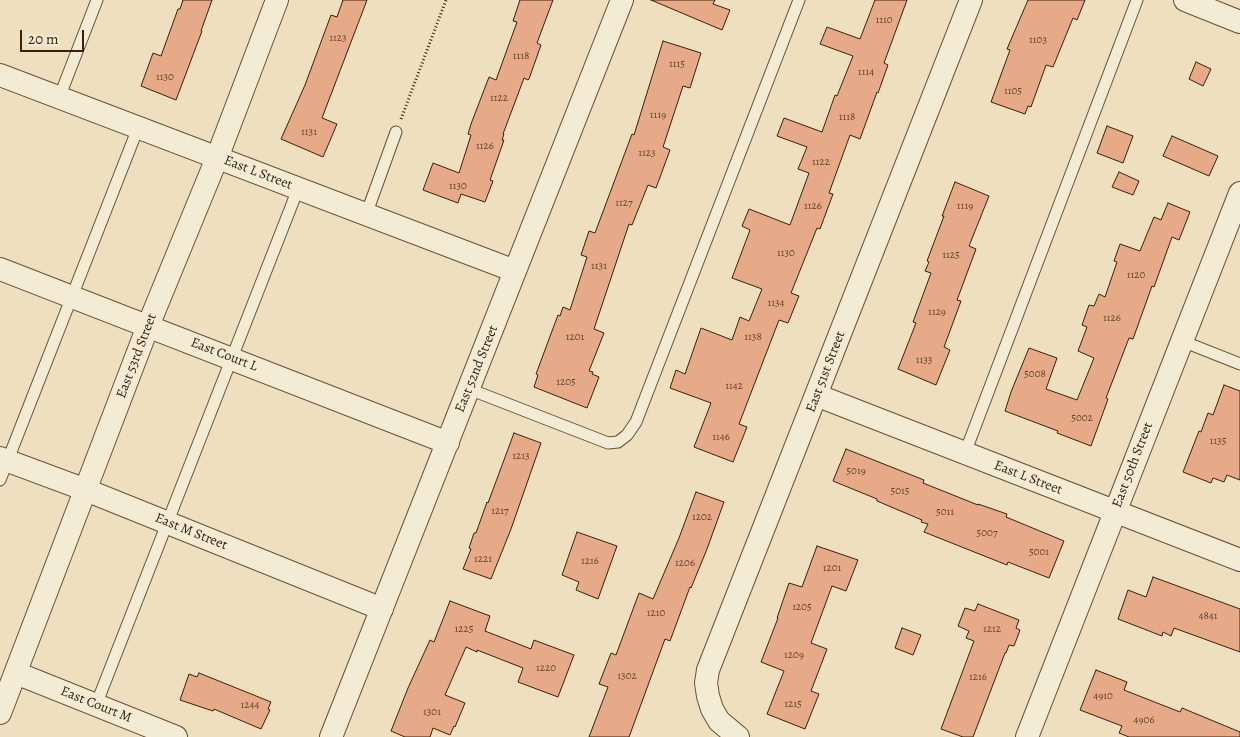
<!DOCTYPE html>
<html>
<head>
<meta charset="utf-8">
<style>
	body { margin:0 }
	#map { position:relative; width:1240px; height:737px; overflow:hidden; background:#eee0bf; font-family:Alegreya,serif }
	canvas { display:block }
	.scale { position:absolute; left:20px; top:30px; width:64px; height:22px; box-sizing:border-box; border:2px solid #3a200a; border-top:0; padding-left:6px; font-size:15px; line-height:18px; white-space:nowrap; color:#3a200a; -webkit-text-stroke:4px #f4ebd5; paint-order:stroke }
</style>
</head>
<body>
<div id="map">
<canvas width="1240" height="737"></canvas>
<div class="scale">20 m</div>
</div>
<script>
const context = document.querySelector('canvas').getContext('2d');
context.lineJoin = 'round';
function fill(path, color) { context.fillStyle = color; context.fill(path, 'evenodd'); }
const shape = rows => new Path2D(rows.map(r => 'M' + r).join(''));
function stroke(path, color, width, dash) { context.strokeStyle = color; context.lineWidth = width; context.lineCap = dash ? 'butt' : 'round'; context.setLineDash(dash || []); context.stroke(path); }
function drawText(font, color, halo, rows, align = 'center') {
  context.font = font + ' Alegreya,serif'; context.lineWidth = 5; context.setLineDash([]); context.textBaseline = 'middle'; context.strokeStyle = halo; context.fillStyle = color; for (const [text, x, y, turn = 0] of rows) {
    context.save(); context.translate(x, y); context.rotate((+turn || 0) * Math.PI / 180); context.textAlign = isNaN(turn) ? turn : align; if (halo) context.strokeText(text, 0, 0); context.fillText(text, 0, 0); context.restore();
  }
}
const building = shape([
	[183,0,212,0,201,31,202,31,176,100,141,86,153,53,161,56,178,9,180,9,183,0],
	[343,0,367,0,322,118,337,124,323,157,281,139,305,85,331,15,337,17,343,0],
	[520,0,553,0,537,43,541,45,529,79,528,80,524,78,503,134,504,134,502,140,504,140,490,180,493,181,485,202,461,194,458,203,423,190,433,163,459,173,471,135,468,134,471,124,489,77,496,80,517,22,513,21,520,0],
	[651,0,715,0,713,4,730,10,722,30,651,0],
	[875,0,907,0,884,63,888,65,878,93,877,92,860,139,850,135,829,193,833,194,820,229,817,228,791,293,799,296,788,323,779,320,739,424,747,427,733,462,694,447,711,403,670,388,676,370,685,374,701,328,732,340,740,317,749,321,762,289,732,278,750,230,742,226,749,209,790,225,809,173,798,169,807,147,777,136,784,118,822,132,835,95,837,96,853,56,820,44,827,27,860,39,875,0],
	[1028,0,1085,0,1077,20,1073,18,1053,67,1046,65,1031,107,1028,106,1025,114,991,102,1010,50,1007,49,1028,0],
	[663,41,701,53,690,88,683,86,663,147,670,150,656,188,648,185,632,225,629,224,594,329,604,333,589,371,593,372,592,374,599,377,587,408,534,387,538,375,536,374,558,315,560,316,563,307,570,310,587,257,581,255,589,231,595,233,632,134,634,135,663,41],
	[1196,62,1211,69,1203,86,1189,79,1196,62],
	[1107,126,1133,136,1123,163,1097,153,1107,126],
	[1172,136,1218,156,1209,176,1163,156,1172,136],
	[1119,172,1139,181,1133,195,1112,187,1119,172],
	[955,182,989,196,969,246,976,249,957,300,961,301,944,347,950,350,936,385,898,369,916,323,913,322,931,273,925,271,929,262,927,261,944,216,942,216,955,182],
	[1168,203,1190,212,1179,240,1172,237,1154,287,1152,286,1133,339,1129,338,1106,398,1108,399,1091,446,1057,433,1058,431,1005,411,1011,392,1029,348,1057,358,1046,389,1077,400,1094,358,1078,351,1087,327,1082,325,1089,305,1094,306,1099,294,1105,297,1117,262,1114,261,1120,244,1140,251,1154,217,1161,220,1168,203],
	[1224,385,1240,391,1240,480,1227,475,1224,482,1213,478,1211,483,1183,472,1199,431,1201,432,1208,413,1213,415,1224,385],
	[514,433,541,443,511,529,491,579,463,569,471,549,469,548,474,533,476,533,487,502,488,503,514,433],
	[846,449,924,480,923,483,978,505,978,504,1007,514,1006,517,1064,541,1049,578,1008,562,1007,565,924,532,928,524,921,522,922,520,877,501,877,499,833,481,846,449],
	[696,492,724,502,707,549,691,588,690,587,670,641,665,639,629,737,589,737,608,687,599,684,611,653,616,655,639,593,653,599,679,538,696,492],
	[577,532,617,546,598,599,576,590,579,582,562,575,577,532],
	[817,546,858,560,846,591,832,586,811,643,827,649,811,691,819,694,805,729,767,714,784,671,761,662,778,618,777,618,789,583,802,587,817,546],
	[1153,577,1240,609,1240,652,1174,628,1171,636,1163,632,1162,636,1118,619,1128,590,1146,597,1153,577],
	[450,601,490,616,485,631,531,649,534,640,574,655,558,697,518,682,523,668,477,650,477,652,466,647,445,695,465,703,455,727,454,726,450,735,433,728,430,737,405,737,391,731,408,688,430,640,434,642,450,601],
	[978,604,1019,620,1016,628,1020,630,1014,646,1009,645,1006,653,1005,653,973,737,963,737,941,729,974,641,966,638,969,631,958,626,965,608,975,611,978,604],
	[902,628,921,635,913,655,895,648,902,628],
	[1096,670,1127,682,1124,690,1180,712,1182,708,1240,732,1240,737,1129,737,1119,733,1122,726,1080,710,1096,670],
	[199,673,271,702,268,709,270,710,261,729,214,709,213,711,180,700,189,674,197,677,199,673]
]);
const path = shape([
	[401,119,446,0]
]);
const lane = shape([
	[59,98,97,0],
	[366,215,396,132],
	[1182,341,1240,364],
	[469,389,608,443,618,442,627,435,636,422,799,0],
	[965,453,1137,0],
	[0,480,138,128],
	[96,705,298,189]
]);
const street = shape([
	[1185,0,1240,22],
	[0,75,515,271],
	[0,269,448,443],
	[816,395,1240,560],
	[0,458,86,490,382,609],
	[16,673,176,737],
	[0,713,148,326,217,158,277,0],
	[331,737,622,0],
	[738,737,719,721,712,709,708,696,706,683,708,670,971,0],
	[1027,737,1240,193]
]);
const numberNames = [
	["1110",884,20],
	["1123",338,38],
	["1103",1038,40],
	["1118",521,56],
	["1115",677,64],
	["1114",866,72],
	["1130",165,77],
	["1105",1013,91],
	["1122",499,98],
	["1119",658,115],
	["1118",847,117],
	["1131",309,132],
	["1126",485,146],
	["1123",647,153],
	["1122",821,162],
	["1130",458,186],
	["1127",624,203],
	["1126",813,206],
	["1119",965,206],
	["1130",786,253],
	["1125",951,255],
	["1131",599,266],
	["1120",1136,275],
	["1134",776,303],
	["1129",937,312],
	["1126",1112,318],
	["1201",575,337],
	["1138",753,337],
	["1133",924,360],
	["5008",1035,374],
	["1205",566,382],
	["1142",734,386],
	["5002",1082,418],
	["1146",721,437],
	["1135",1218,441],
	["1213",521,456],
	["5019",856,471],
	["5015",900,491],
	["1217",500,511],
	["5011",945,512],
	["1202",702,517],
	["5007",987,533],
	["5001",1039,552],
	["1221",483,559],
	["1216",590,561],
	["1206",685,563],
	["1201",832,568],
	["1205",802,607],
	["1210",656,613],
	["4841",1208,616],
	["1225",464,629],
	["1212",992,629],
	["1209",794,655],
	["1220",546,668],
	["1302",627,676],
	["1216",978,677],
	["4910",1103,696],
	["1215",793,704],
	["1244",250,705],
	["1301",432,712],
	["4906",1144,720]
];
const streetNames = [
	["East L Street",258,173,21],
	["East Court L",224,355,21],
	["East 53rd Street",137,356,-69],
	["East 52nd Street",477,369,-68],
	["East 51st Street",826,372,-69],
	["East 50th Street",1133,465,-69],
	["East L Street",1028,478,21],
	["East M Street",191,532,22],
	["East Court M",96,705,22]
];
fill(building, '#e6aa88');
stroke(building, '#3a200a', 1);
stroke(lane, '#675037', 13);
stroke(street, '#675037', 24);
stroke(path, '#3a200a', 3, [1, 2.5]);
stroke(lane, '#f4ebd5', 11);
stroke(street, '#f4ebd5', 22);
drawText('11px', '#65422a', null, numberNames);
drawText('14px', '#3a200a', '#f4ebd5', streetNames);
</script>
</body>
</html>
